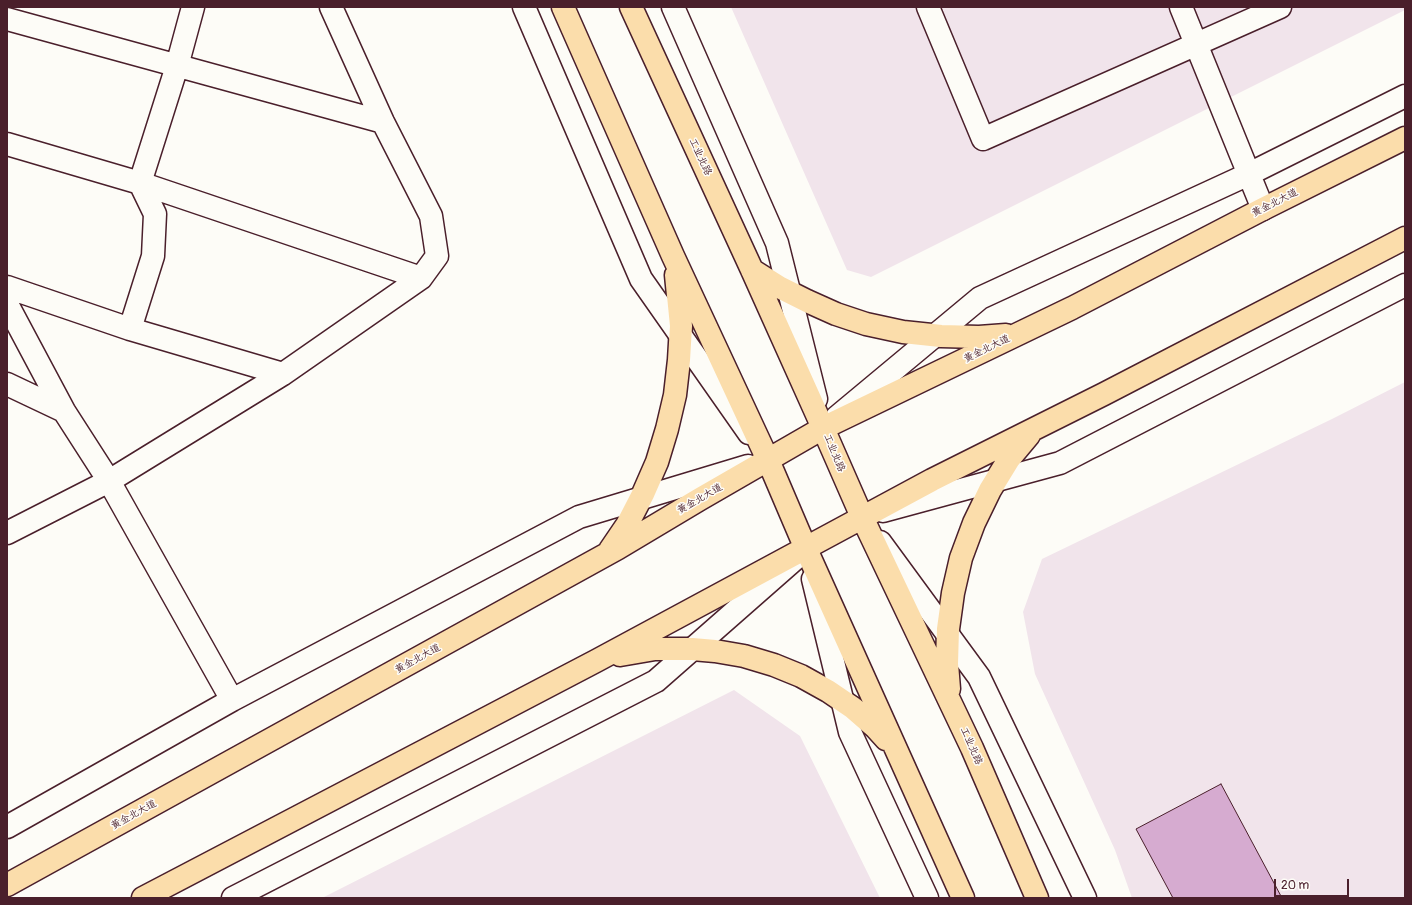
<!DOCTYPE html>
<html>
<head>
<meta charset="utf-8">
<style>
	body { margin:0 }
	#map { position:relative; width:1412px; height:905px; overflow:hidden; background:#fdfcf7; font-family:Pangolin,sans-serif }
	canvas { display:block }
	.frame { position:absolute; inset:0; border:8px solid #4a1f2b; pointer-events:none }
	.scale { position:absolute; left:1274px; top:879px; width:75px; height:18px; box-sizing:border-box; border:2px solid #4a1f2b; border-top:0; padding-left:5px; font-size:12px; line-height:14px; white-space:nowrap; color:#4a1f2b; -webkit-text-stroke:3px #fdfcf7; paint-order:stroke }
</style>
</head>
<body>
<div id="map">
<canvas width="1412" height="905"></canvas>
<div class="frame"></div>
<div class="scale">20 m</div>
</div>
<script>
const context = document.querySelector('canvas').getContext('2d');
context.lineJoin = 'round';
function fill(path, color) { context.fillStyle = color; context.fill(path, 'evenodd'); }
const shape = rows => new Path2D(rows.map(r => 'M' + r).join(''));
function stroke(path, color, width, dash) { context.strokeStyle = color; context.lineWidth = width; context.lineCap = dash ? 'butt' : 'round'; context.setLineDash(dash || []); context.stroke(path); }
function drawText(font, color, halo, rows, align = 'center') {
  context.font = font + ' Pangolin,"LXGW WenKai TC",sans-serif'; context.lineWidth = 3; context.setLineDash([]); context.textBaseline = 'middle'; context.strokeStyle = halo; context.fillStyle = color; for (const [text, x, y, turn = 0] of rows) {
    context.save(); context.translate(x, y); context.rotate((+turn || 0) * Math.PI / 180); context.textAlign = isNaN(turn) ? turn : align; if (halo) context.strokeText(text, 0, 0); context.fillText(text, 0, 0); context.restore();
  }
}
const built = shape([
	[731,7,1405,7,1405,10,871,277,847,270],
	[1405,382,1405,898,1132,898,1115,850,1035,674,1023,612,1042,559,1332,419],
	[734,690,800,736,880,898,322,898]
]);
const building = shape([
	[1221,784,1282,898,1173,898,1136,829,1221,784]
]);
const minor = shape([
	[524,7,641,279,749,433],
	[673,7,777,243,816,399],
	[928,7,983,139,1280,7],
	[1181,7,1263,209],
	[7,19,383,122],
	[7,144,140,183,421,278],
	[7,287,130,329,283,374],
	[7,304,64,411,109,481,232,700],
	[130,329,153,256,155,214,140,183,177,66,193,7],
	[7,384,64,411],
	[837,417,980,298,1249,174,1405,96],
	[883,511,1060,463,1405,285],
	[7,533,109,481,283,374,421,278,437,256,431,216,383,122,331,7],
	[880,542,979,677,1085,898],
	[813,579,850,732,927,898],
	[7,827,232,700,579,517,748,466],
	[233,898,656,681,796,558]
]);
const major = shape([
	[563,7,673,256,768,460,806,549,963,898],
	[631,7,752,270,823,428,862,517,972,748,1037,898],
	[752,270,779,287,807,301,836,314,866,324,903,332,941,336,979,337,1006,335],
	[610,550,627,525,643,494,657,462,667,429,675,395,679,360,681,326,676,275],
	[620,655,655,649,692,649,715,651,744,656,774,665,801,676,828,691,853,708,876,728,886,739],
	[949,689,947,664,948,629,953,593,961,558,974,523,990,490,1009,459,1029,435],
	[7,885,618,548,700,499,823,428,1072,308,1263,209,1405,138],
	[143,898,596,661,932,480,1104,394,1405,238]
]);
const streetNames = [
	["工业北路",700,157,65],
	["黄金北大道",1275,203,-27],
	["黄金北大道",987,349,-26],
	["工业北路",834,453,67],
	["黄金北大道",700,499,-30],
	["黄金北大道",418,659,-29],
	["工业北路",971,746,66],
	["黄金北大道",134,815,-29]
];
fill(built, '#f1e4eb');
fill(building, '#d6abd0');
stroke(building, '#4a1f2b', 1);
stroke(minor, '#4a1f2b', 25);
stroke(major, '#4a1f2b', 25);
stroke(minor, '#fdfcf7', 22);
stroke(major, '#fbddab', 22);
drawText('10px', '#4a1f2b', '#fdfcf7', streetNames);
</script>
</body>
</html>
